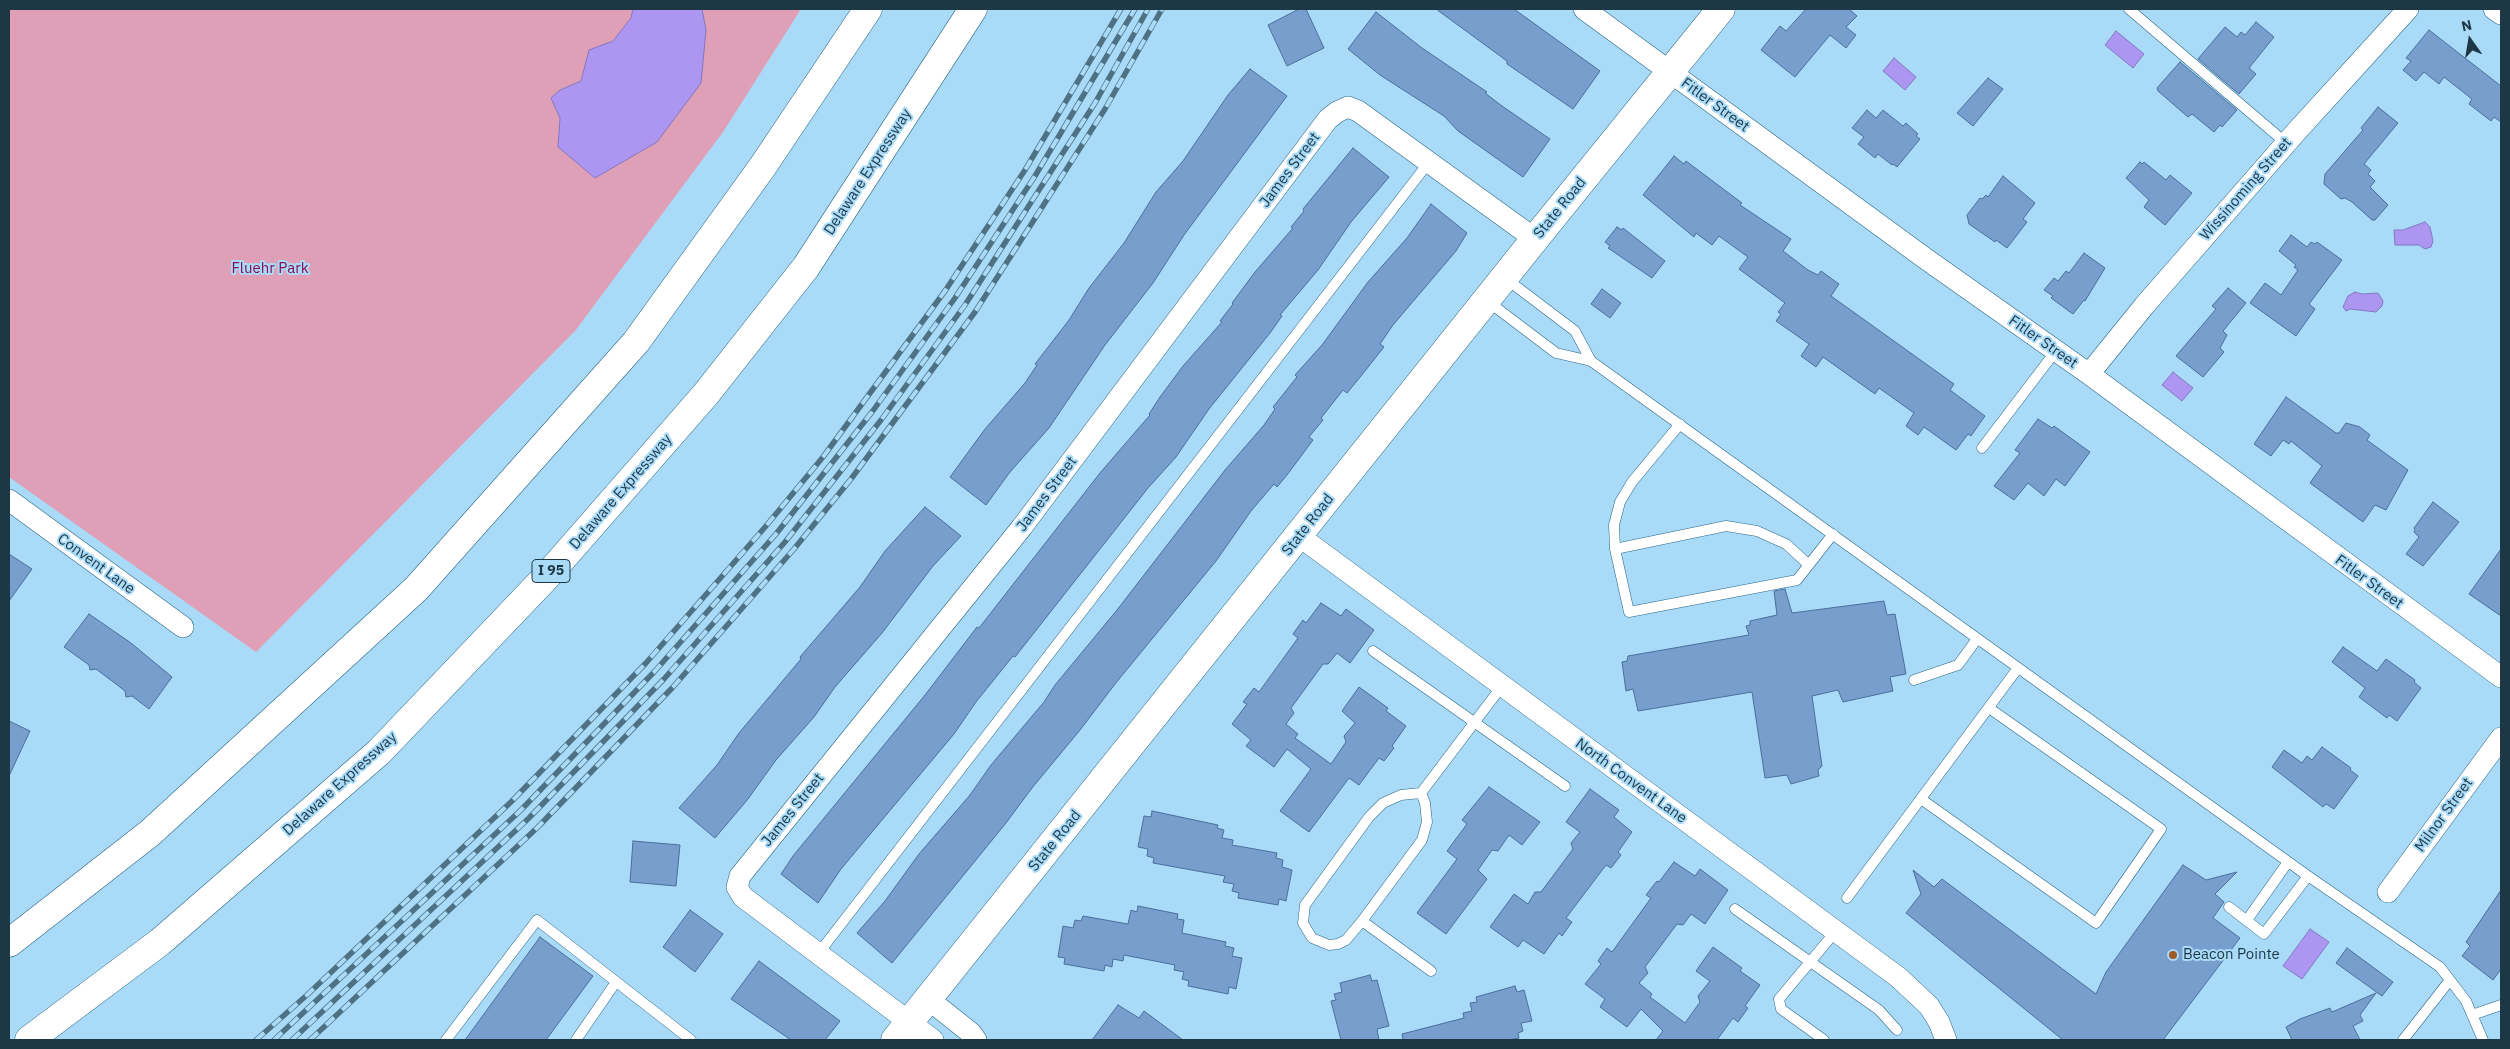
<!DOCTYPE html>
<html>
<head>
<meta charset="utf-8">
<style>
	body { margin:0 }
	#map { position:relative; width:2510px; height:1049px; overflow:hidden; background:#a9dbf8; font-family:"IBM Plex Sans",sans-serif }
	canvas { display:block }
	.frame { position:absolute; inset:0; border:10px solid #1d3745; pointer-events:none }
	.north { position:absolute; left:2445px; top:15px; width:50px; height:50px; -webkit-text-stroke:4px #a9dbf8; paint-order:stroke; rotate:347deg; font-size:14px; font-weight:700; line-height:20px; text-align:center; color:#1d3745 }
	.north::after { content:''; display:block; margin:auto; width:18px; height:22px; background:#1d3745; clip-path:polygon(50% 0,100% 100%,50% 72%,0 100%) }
</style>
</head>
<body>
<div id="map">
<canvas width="2510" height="1049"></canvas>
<div class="frame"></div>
<div class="north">N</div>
</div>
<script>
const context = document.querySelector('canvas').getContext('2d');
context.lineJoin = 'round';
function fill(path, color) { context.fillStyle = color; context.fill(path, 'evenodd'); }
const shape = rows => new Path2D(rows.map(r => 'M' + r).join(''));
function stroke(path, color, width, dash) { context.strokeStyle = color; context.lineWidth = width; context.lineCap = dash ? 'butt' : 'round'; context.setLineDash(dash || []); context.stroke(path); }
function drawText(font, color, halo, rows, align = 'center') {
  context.font = font + ' "IBM Plex Sans",sans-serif'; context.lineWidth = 4; context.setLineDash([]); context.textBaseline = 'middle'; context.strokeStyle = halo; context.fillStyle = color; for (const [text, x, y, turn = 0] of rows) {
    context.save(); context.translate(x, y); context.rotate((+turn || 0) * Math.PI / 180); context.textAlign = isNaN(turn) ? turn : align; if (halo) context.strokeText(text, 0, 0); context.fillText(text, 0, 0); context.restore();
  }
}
const green = shape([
	[9,9,801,9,723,132,575,331,256,652,9,477]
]);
const water = shape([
	[633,9,702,9,706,30,701,83,657,142,595,178,558,147,560,118,551,98,560,90,581,81,589,50,613,41,631,18,633,9],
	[2116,31,2144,54,2133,68,2105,45,2116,31],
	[1894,58,1916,77,1905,90,1883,71,1894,58],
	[2425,222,2430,227,2433,241,2431,247,2425,249,2419,245,2395,245,2394,230,2403,230,2425,222],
	[2355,292,2362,294,2378,293,2383,301,2382,306,2376,312,2350,309,2346,311,2343,307,2348,296,2355,292],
	[2173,372,2193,388,2182,401,2162,385,2173,372],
	[2310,929,2329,942,2302,979,2283,966,2310,929]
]);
const building = shape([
	[1299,9,1306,9,1324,48,1287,66,1268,25,1299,9],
	[1436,9,1514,9,1600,71,1573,109,1507,64,1507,61,1436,9],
	[1806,9,1849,9,1857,16,1846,27,1856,35,1846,48,1830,35,1795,77,1761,50,1780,26,1786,31,1806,9],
	[1376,12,1422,48,1487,92,1485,93,1502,106,1550,139,1523,177,1458,131,1444,116,1380,75,1348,49,1376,12],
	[2256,22,2274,37,2249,68,2256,74,2239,94,2198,59,2225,27,2237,37,2241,32,2245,35,2256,22],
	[2429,30,2501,86,2501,122,2494,117,2491,121,2469,104,2472,99,2444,77,2439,84,2424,72,2416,81,2403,70,2411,61,2406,58,2429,30],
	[2180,62,2237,110,2222,127,2220,125,2214,132,2192,114,2188,117,2158,91,2157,88,2180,62],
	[1250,69,1287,96,1184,235,1153,283,1105,345,1049,428,1010,472,986,505,950,477,985,429,1025,383,1037,365,1035,364,1069,320,1089,288,1124,243,1156,192,1183,161,1228,95,1250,69],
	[1988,78,2003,89,1973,126,1957,113,1988,78],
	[2378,107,2398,123,2364,164,2371,170,2368,174,2375,181,2370,187,2388,205,2375,220,2372,220,2352,202,2345,198,2341,199,2324,184,2325,174,2363,130,2361,128,2378,107],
	[1867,110,1876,118,1883,110,1903,126,1906,123,1918,134,1916,136,1920,139,1897,167,1893,164,1892,165,1878,154,1875,158,1858,144,1864,137,1852,128,1867,110],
	[1353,148,1389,177,1351,222,1318,270,1280,315,1282,316,1270,333,1209,409,1176,457,1148,488,1015,657,1013,656,976,702,954,734,841,869,818,903,781,874,793,856,925,695,977,627,979,628,1100,473,1150,415,1149,414,1160,397,1183,366,1222,322,1220,321,1233,304,1232,303,1255,272,1293,228,1291,227,1304,211,1303,209,1353,148],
	[1674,156,1684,164,1686,161,1742,203,1740,205,1791,239,1783,251,1808,270,1818,275,1821,271,1839,284,1831,296,1954,384,1950,390,1985,416,1971,436,1968,434,1956,450,1924,427,1918,435,1906,426,1914,413,1879,388,1875,394,1823,357,1816,367,1801,356,1809,344,1776,321,1781,314,1778,312,1785,303,1739,269,1748,257,1719,236,1712,245,1696,233,1694,237,1643,195,1674,156],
	[2140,162,2142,164,2144,162,2166,180,2170,175,2192,193,2165,225,2144,207,2149,200,2126,178,2140,162],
	[2003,176,2035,203,2023,219,2027,222,2007,248,1996,240,1995,242,1969,224,1967,215,1980,198,1982,199,1986,195,1988,197,2003,176],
	[1431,204,1467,233,1456,251,1393,325,1380,344,1384,347,1361,376,1347,393,1343,390,1321,418,1323,420,1309,437,1313,440,1287,475,1277,487,1274,484,1251,511,1216,561,1115,684,1080,730,1032,788,1006,823,892,963,857,933,885,901,919,854,970,795,991,765,1044,702,1055,685,1117,610,1225,470,1264,425,1275,409,1273,407,1297,377,1295,375,1322,345,1368,282,1407,238,1431,204],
	[1617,227,1622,230,1623,228,1665,261,1652,278,1608,248,1610,246,1605,242,1617,227],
	[2291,235,2307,247,2311,242,2315,244,2317,242,2342,260,2309,304,2315,309,2296,336,2250,303,2265,283,2281,295,2298,270,2294,267,2296,265,2279,251,2291,235],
	[2084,253,2105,268,2085,301,2084,300,2073,314,2051,298,2053,296,2044,290,2054,278,2058,281,2066,271,2069,273,2084,253],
	[2228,288,2246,303,2223,331,2227,335,2220,348,2224,352,2203,377,2176,356,2216,309,2212,306,2228,288],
	[1602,289,1621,303,1610,318,1591,304,1602,289],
	[2286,397,2336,433,2339,433,2346,423,2360,427,2370,435,2367,440,2408,470,2386,510,2375,505,2363,522,2310,483,2322,466,2291,441,2289,444,2283,440,2271,456,2254,444,2286,397],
	[2038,419,2052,428,2054,426,2090,452,2065,486,2056,479,2044,496,2028,483,2014,500,1994,486,2020,453,2015,450,2038,419],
	[2433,502,2459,522,2423,566,2406,554,2419,537,2414,532,2415,530,2414,528,2433,502],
	[925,507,961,536,933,566,882,633,835,687,814,717,776,760,748,799,715,838,679,808,717,765,739,733,801,659,800,657,860,587,885,551,925,507],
	[2501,549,2501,616,2469,594,2501,549],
	[9,554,32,569,9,601,9,554],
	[1785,589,1792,613,1884,601,1887,615,1895,614,1906,674,1890,677,1893,691,1843,702,1838,690,1812,696,1822,766,1818,770,1819,776,1791,784,1787,775,1765,778,1752,692,1638,711,1633,689,1626,691,1622,662,1627,661,1628,656,1749,635,1746,626,1750,625,1750,621,1777,615,1774,591,1785,589],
	[1321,603,1341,616,1346,609,1374,630,1350,663,1337,653,1328,664,1323,664,1291,708,1294,713,1286,724,1298,734,1295,738,1331,764,1346,742,1344,736,1355,723,1342,711,1359,687,1388,708,1386,711,1406,726,1392,746,1394,748,1384,761,1379,758,1359,785,1349,778,1309,832,1280,811,1311,769,1287,749,1274,767,1246,746,1251,740,1232,724,1247,704,1243,702,1254,688,1259,692,1298,638,1293,634,1303,620,1306,623,1321,603],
	[89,614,131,643,172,677,149,709,132,696,126,697,125,691,116,684,96,669,90,670,89,665,64,647,89,614],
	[2343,647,2377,671,2386,659,2415,680,2414,682,2421,688,2397,721,2389,715,2387,718,2359,697,2365,688,2332,662,2343,647],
	[9,721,30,731,9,776,9,721],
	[2322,747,2351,768,2350,770,2358,776,2334,809,2326,804,2323,807,2272,767,2284,750,2302,763,2307,756,2312,760,2322,747],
	[1489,787,1540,822,1522,845,1509,835,1498,851,1492,850,1478,870,1487,879,1446,934,1417,913,1457,859,1447,851,1467,824,1462,820,1489,787],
	[1590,789,1619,810,1614,817,1632,832,1618,852,1621,855,1611,868,1606,865,1566,918,1572,922,1562,936,1559,933,1544,954,1523,940,1518,947,1490,927,1514,894,1528,904,1535,892,1541,892,1573,849,1571,843,1580,832,1566,822,1590,789],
	[1152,811,1218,825,1217,828,1224,830,1222,838,1233,840,1232,845,1277,853,1276,858,1283,860,1282,867,1292,870,1286,901,1279,899,1278,905,1238,898,1239,893,1232,891,1234,884,1223,882,1225,876,1153,863,1154,858,1147,856,1148,849,1138,847,1144,816,1151,817,1152,811],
	[633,841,680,845,676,886,630,882,633,841],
	[1674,862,1695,876,1700,869,1728,890,1705,924,1691,914,1683,925,1677,924,1645,967,1648,973,1639,983,1652,994,1650,997,1685,1023,1700,1002,1698,996,1710,981,1696,971,1713,947,1742,968,1740,971,1760,985,1745,1006,1748,1008,1738,1022,1733,1018,1717,1040,1656,1040,1663,1031,1641,1009,1627,1027,1600,1007,1605,999,1585,984,1601,964,1598,961,1607,948,1612,952,1651,898,1646,895,1657,881,1659,882,1674,862],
	[2183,865,2206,880,2237,872,2215,894,2224,902,2213,918,2240,938,2163,1040,2063,1040,1906,913,1921,894,1913,870,1934,887,1942,879,2096,994,2106,972,2183,865],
	[2501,890,2501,969,2493,980,2462,956,2470,946,2466,942,2501,890],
	[1138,906,1178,914,1177,919,1184,920,1182,933,1226,942,1225,946,1234,948,1232,956,1242,958,1236,989,1229,987,1228,994,1188,986,1189,981,1182,979,1184,972,1174,970,1175,965,1124,955,1123,961,1113,959,1112,967,1105,965,1104,971,1064,964,1065,958,1058,957,1063,926,1073,928,1075,920,1081,921,1083,916,1128,924,1131,910,1137,912,1138,906],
	[690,910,723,934,695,972,663,947,690,910],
	[540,937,593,976,546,1040,465,1040,540,937],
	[2347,948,2393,982,2382,996,2336,963,2347,948],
	[759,961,840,1021,825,1040,791,1040,731,999,759,961],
	[1370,975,1372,981,1377,980,1389,1026,1377,1029,1379,1040,1341,1040,1331,1001,1336,1000,1334,994,1342,992,1340,983,1370,975],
	[1515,986,1517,992,1524,990,1532,1021,1521,1023,1523,1031,1518,1033,1519,1038,1509,1040,1403,1040,1402,1034,1464,1018,1463,1013,1472,1011,1470,1003,1477,1002,1476,997,1515,986],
	[2376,993,2360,1015,2363,1021,2353,1026,2360,1040,2292,1040,2286,1027,2300,1019,2330,1008,2332,1012,2376,993],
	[1118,1005,1139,1018,1144,1011,1183,1040,1092,1040,1118,1005]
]);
const lane = shape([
	[2129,9,2286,143],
	[1486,300,1556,353,1591,361,1575,331,1505,278],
	[1591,361,2308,876,2440,967,2466,1001,2483,1040],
	[1680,424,1632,482,1620,502,1614,525,1615,549,1629,612,1797,580,1833,534],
	[1982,448,2055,352],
	[1615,549,1726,526,1757,531,1786,544,1809,565],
	[1373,651,1565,786],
	[1914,680,1958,665,1977,639],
	[1421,793,1425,803,1427,822,1422,840,1362,921,1346,940,1338,944,1329,945,1312,938,1303,923,1305,905,1369,817,1383,803,1401,795,1421,793,1502,686],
	[1921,799,2096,923,2161,829,1989,708],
	[1847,898,2018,668],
	[2229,907,2264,934,2308,876],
	[1735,909,1879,1010,1897,1030],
	[2247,920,2288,862],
	[1362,921,1431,971],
	[818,954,1429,162],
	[2472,1015,2501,1005],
	[446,1040,537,920,691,1040],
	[576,1040,616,982],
	[1824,1040,1781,1009,1779,999,1836,931],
	[2403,1040,2450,980]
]);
const street = shape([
	[1584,9,1926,259,2089,374,2501,677],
	[2494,9,2501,14],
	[2089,374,2144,306,2296,132,2408,9],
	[9,500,183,627],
	[1299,536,1898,977,1929,1006,1939,1022,1946,1040],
	[2388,892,2501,738],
	[928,999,971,1033,976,1040],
	[933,1040,743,897,737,887,740,876,1022,527,1328,119,1337,112,1348,107,1358,111,1535,239]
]);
const secondary = shape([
	[895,1040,1535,239,1721,9]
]);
const highway = shape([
	[9,943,150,833,416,589,636,342,763,166,868,9],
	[29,1040,160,942,379,752,547,576,706,394,806,267,973,9]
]);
const rail = shape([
	[256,1040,307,995,512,801,646,663,766,526,823,457,945,291,1025,170,1121,9],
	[274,1040,521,810,655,671,776,534,872,412,955,298,1035,176,1135,9],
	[292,1040,529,818,664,679,785,542,881,420,965,305,1095,103,1148,9],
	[310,1040,538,827,673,687,794,549,851,479,975,312,1105,109,1162,9]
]);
const markers = [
	[2173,955,5,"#9d5a29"]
];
const shields = [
	[551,571,38]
];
const shieldNames = [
	["I 95",551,571]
];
const streetNames = [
	["Fitler Street",1715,105,36],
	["James Street",1290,170,-53],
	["Delaware Expressway",868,172,-57],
	["Wissinoming Street",2246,189,-49],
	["State Road",1560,208,-51],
	["Fitler Street",2043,342,35],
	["Delaware Expressway",621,492,-49],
	["James Street",1047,494,-53],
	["State Road",1308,525,-52],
	["Convent Lane",96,564,36],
	["Fitler Street",2369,582,36],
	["North Convent Lane",1631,781,36],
	["Delaware Expressway",340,784,-42],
	["James Street",793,810,-51],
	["Milnor Street",2444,815,-54],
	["State Road",1055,841,-51]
];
const parkNames = [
	["Fluehr Park",270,269]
];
const poiNames = [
	["Beacon Pointe",2183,955]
];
fill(green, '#de9fb7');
fill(water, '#ac96f2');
stroke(water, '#817abe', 1);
fill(building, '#789ecd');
stroke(building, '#4a6e9b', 1);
stroke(lane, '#266585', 11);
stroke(street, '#266585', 22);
stroke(secondary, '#266585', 29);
stroke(highway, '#266585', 29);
stroke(lane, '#fff', 10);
stroke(street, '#fff', 21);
stroke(secondary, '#fff', 28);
stroke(highway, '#fff', 28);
stroke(rail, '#4f7184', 5.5);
stroke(rail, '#a9dbf8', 4, [11]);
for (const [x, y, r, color] of markers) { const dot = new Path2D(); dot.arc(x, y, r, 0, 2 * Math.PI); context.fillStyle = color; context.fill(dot); stroke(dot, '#a9dbf8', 2); }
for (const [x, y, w] of shields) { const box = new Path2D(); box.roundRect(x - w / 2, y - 11.5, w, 23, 4); context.fillStyle = '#a9dbf8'; context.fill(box); stroke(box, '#1d3745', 1); }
drawText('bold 14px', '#1d3745', null, shieldNames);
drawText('15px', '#1d3745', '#a9dbf8', streetNames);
drawText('15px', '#880c52', '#a9dbf8', parkNames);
drawText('15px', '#1d3745', '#a9dbf8', poiNames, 'left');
</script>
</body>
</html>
